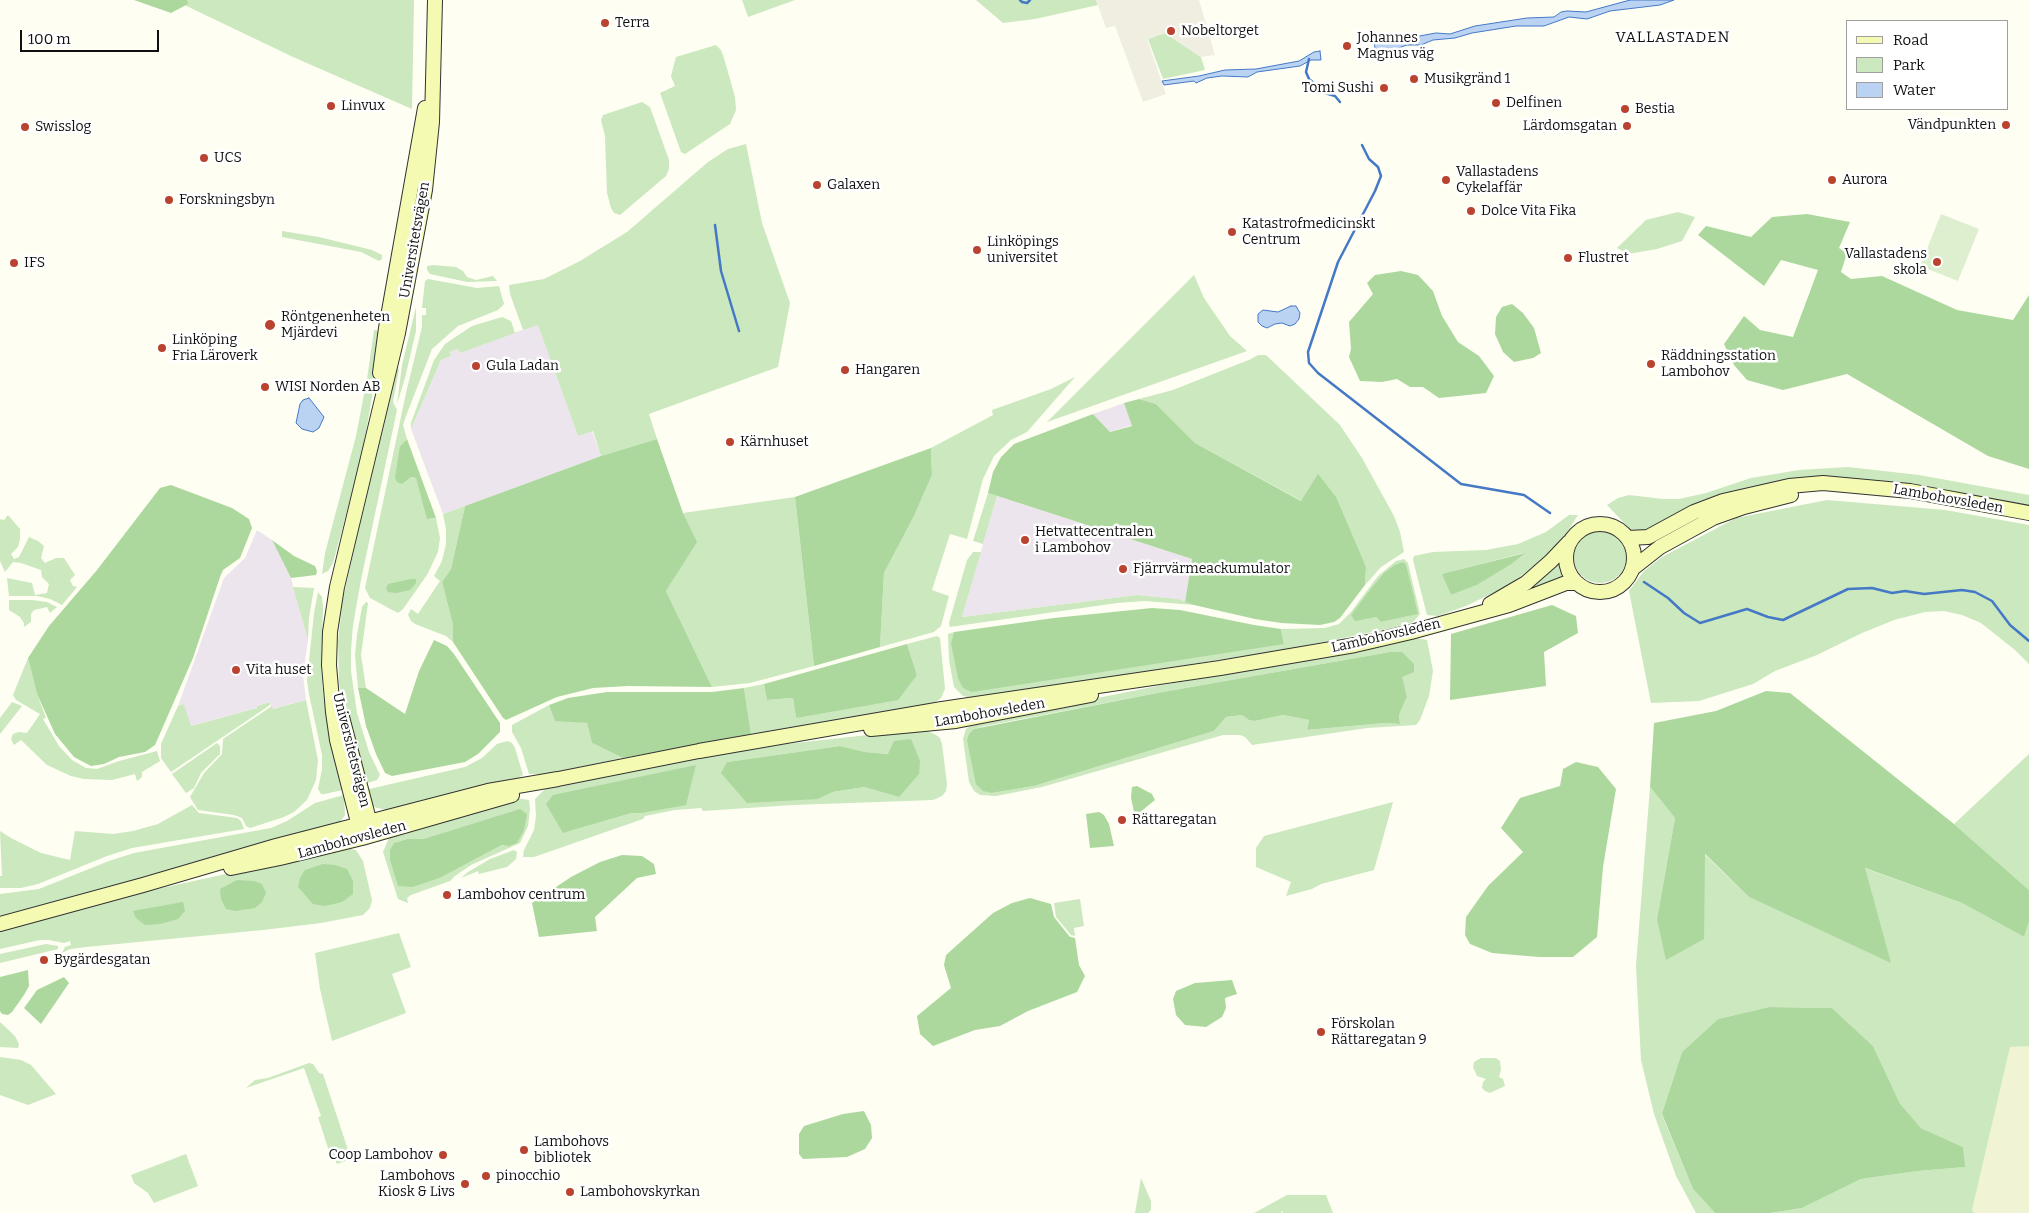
<!DOCTYPE html>
<html>
<head>
<meta charset="utf-8">
<style>
	body { margin:0 }
	#map { position:relative; width:2029px; height:1213px; overflow:hidden; background:#fefef3; font-family:Bitter,serif }
	canvas { display:block }
	.legend { position:absolute; left:1846px; top:20px; width:162px; height:90px; box-sizing:border-box; background:#fff; border:1px solid #9f9f9f; margin:0; padding:6px 9px; list-style:none; font-size:15px; color:#101010 }
	.legend li { display:flex; align-items:center; gap:10px; height:25px }
	.legend b { width:25px; border:1px solid #9f9f9f }
	.scale { position:absolute; left:20px; top:30px; width:139px; height:22px; box-sizing:border-box; border:2px solid #101010; border-top:0; padding-left:6px; font-size:15px; line-height:18px; white-space:nowrap; color:#101010; -webkit-text-stroke:4px #fff; paint-order:stroke }
</style>
</head>
<body>
<div id="map">
<canvas width="2029" height="1213"></canvas>
<ul class="legend">
<li><b style="height:6px;background:#f4fab2"></b>Road</li>
<li><b style="height:14px;background:#cbe8be"></b>Park</li>
<li><b style="height:14px;background:#bad3f3"></b>Water</li>
</ul>
<div class="scale">100 m</div>
</div>
<script>
const context = document.querySelector('canvas').getContext('2d');
context.lineJoin = 'round';
function fill(path, color) { context.fillStyle = color; context.fill(path, 'evenodd'); }
const shape = rows => new Path2D(rows.map(r => 'M' + r).join(''));
function stroke(path, color, width, dash) { context.strokeStyle = color; context.lineWidth = width; context.lineCap = dash ? 'butt' : 'round'; context.setLineDash(dash || []); context.stroke(path); }
function drawText(font, color, halo, rows, align = 'center') {
  context.font = font + ' Bitter,serif'; context.lineWidth = 5; context.setLineDash([]); context.textBaseline = 'middle'; context.strokeStyle = halo; context.fillStyle = color; for (const [text, x, y, turn = 0] of rows) {
    context.save(); context.translate(x, y); context.rotate((+turn || 0) * Math.PI / 180); context.textAlign = isNaN(turn) ? turn : align; if (halo) context.strokeText(text, 0, 0); context.fillText(text, 0, 0); context.restore();
  }
}
const industrial = shape([
	[538,324,578,436,592,431,601,456,443,514,411,429,441,360,451,356,450,352,458,349,460,353],
	[1124,403,1132,425,1110,432,1093,414],
	[997,496,1192,559,1185,602,1178,599,1137,595,962,617],
	[257,530,272,540,291,578,308,640,303,675,306,700,272,709,270,702,257,706,257,708,190,726,184,704,178,706,224,578,245,558]
]);
const farmland = shape([
	[2010,1046,2029,1046,2029,1213,1974,1213,1972,1210]
]);
const green = shape([
	[174,0,414,0,412,109,293,57],
	[742,0,795,0,748,17],
	[976,0,1096,0,1098,5,1035,19,1003,23],
	[1165,33,1201,57,1205,70,1163,79,1148,39],
	[716,45,721,50,724,58,735,97,736,110,730,124,685,154,681,152,660,93,675,86,671,76,676,57],
	[642,102,650,107,669,160,669,169,666,176,620,215,614,213,611,208,607,193,605,136,601,120,603,115],
	[746,144,762,223,790,303,778,367,649,414,657,439,601,456,593,431,578,436,538,325,523,330,510,294,509,285,544,279,580,261,627,232,708,162,728,149],
	[1678,212,1695,217,1682,241,1657,249,1628,254,1617,248,1646,220],
	[282,231,319,237,372,250,382,255,382,259,379,261,361,252,282,237],
	[433,265,456,267,463,271,467,277,476,280,493,276,497,281,467,282,430,274,427,270,427,266],
	[1194,275,1204,298,1230,336,1247,351,1047,422],
	[428,279,477,288,499,286,504,304,498,310,458,326,432,349,406,416,403,425,407,439,400,446,405,481,411,477,416,478,430,519,436,518,440,538,438,552,427,575,403,609,398,613,370,598,365,588,406,393,422,327,422,315,426,315,426,308,422,308,425,281],
	[416,307,416,331,405,378,397,404,402,365],
	[502,317,511,321,515,333,460,353,458,349,450,352,451,356,441,360,411,429,411,423,434,360,445,344,472,326],
	[374,330,379,331,378,361,362,456,333,563,328,571,322,574,325,553,356,436,367,379],
	[1258,355,1266,355,1340,425,1362,458,1394,516,1400,532,1404,552,1381,567,1365,585,1366,567,1318,475,1302,501,1195,443,1156,404,1139,399,1173,390,1251,359],
	[397,367,399,370,393,402,397,410,361,580,353,625,351,650,351,671,357,713,369,752,380,775,377,780,364,784,342,701,339,683,338,641,343,599,351,563,390,385],
	[1075,377,1027,432,1011,440,994,456,983,479,967,539,950,534,932,590,949,596,941,626,934,632,880,647,884,573,914,516,932,475,931,448,993,415,992,410,1051,389],
	[1848,467,1919,475,2029,495,2029,505,1901,482,1838,477,1804,479,1687,509,1644,531,1631,530,1607,505,1618,498,1629,495,1663,499,1679,499,1706,493,1751,478,1799,470],
	[988,493,997,496,983,544,973,541],
	[795,497,814,666,750,683,712,687,666,591,696,542,683,513],
	[1827,500,1945,510,2029,525,2029,664,2015,650,1981,623,1962,615,1944,611,1925,612,1894,620,1862,633,1817,655,1775,671,1753,684,1699,701,1651,703,1629,591,1644,571,1662,557,1736,518],
	[465,506,451,569,442,582,453,625,453,642,446,636,415,624,411,621,408,615,411,609,418,614,440,581,434,576,442,561,446,544,446,529,443,514],
	[8,515,20,529,20,539,18,547,11,554,14,559,19,557,29,537,38,541,44,546,41,558,45,563,56,558,64,558,75,575,70,580,73,586,77,587,62,605,50,599,37,596,9,596,7,578,32,583,35,595,47,593,49,584,42,577,41,570,21,563,13,562,5,572,0,561,0,519,4,520],
	[1569,515,1578,515,1564,537,1548,555,1509,585,1466,606,1438,616,1427,615,1413,560,1414,556,1433,552,1486,550,1518,544,1546,532],
	[1523,553,1510,565,1477,585,1451,595,1443,574],
	'1574 557a26 26 0 1 1 52 0a26 26 0 1 1-52 0Z',
	[973,552,981,552,962,617,1137,595,1178,599,1194,605,1145,601,1117,603,950,627,949,623,967,560],
	[1404,559,1408,563,1420,614,1413,622,1401,626,1290,649,973,698,963,696,954,687,949,660,948,634,954,632,951,644,1284,644,1281,629,1325,628,1339,624,1351,612,1378,576,1396,561],
	[1403,562,1406,564,1417,614,1381,622,1376,617,1351,615],
	[1560,559,1566,577,1511,597],
	[293,587,314,588,309,618,308,640],
	[318,592,322,597,323,608,321,668,323,695,328,727,343,790,324,794,321,794,318,789,322,769,322,755,309,694,307,680,314,613],
	[9,600,32,600,47,602,57,607,50,613,47,607,34,610,31,614,31,622,24,627,24,623,20,617,9,610],
	[366,602,368,603,361,655,366,688,358,688,355,655,357,635,362,607],
	[937,636,940,638,945,689,941,698,934,703,751,734,744,688,764,684,767,700,793,698,796,718,917,675,907,644],
	[1415,638,1427,640,1433,671,1429,696,1420,720,1416,725,1367,728,1252,745,1245,737,1240,735,1223,735,1042,787,996,796,980,795,974,791,969,782,963,739,966,729,974,723,1157,686,1355,652],
	[1390,652,1402,652,1401,677,1407,697,1399,715,1400,724,1385,723,1307,730,1309,720,1283,715,1255,721,1249,720,1242,715,1226,717,1214,731,1034,786,992,793,972,762,967,741,974,729,985,726,1157,693],
	[28,658,37,694,46,718,43,719,59,746,72,760,86,768,97,769,119,761,157,751,160,761,142,772,142,777,137,781,135,774,112,780,84,779,71,776,47,765,21,740,14,745,11,739,13,734,19,732,27,733,40,714,16,700,13,695],
	[306,700,318,760,316,780,307,800,294,812,284,817,250,828,246,826,242,818,234,815,198,810,190,797,204,773,222,754,223,739,272,706,273,709],
	[12,702,22,706,0,734,0,718],
	[270,702,270,705,171,772,161,758,161,744,178,706,184,704,191,726,257,708,257,706],
	[549,705,555,720,587,723,592,743,623,758,545,774,529,774,521,748,512,732,512,725],
	[923,729,936,735,940,738,942,744,947,784,946,791,942,796,933,800,793,805,703,811,701,808,675,810,645,816,643,819,534,857,523,857,524,850,534,830,536,816,535,799,545,789,697,758,786,744],
	[840,746,865,752,889,754,899,797,864,787,833,792,818,799,727,762],
	[696,765,641,813,632,813,563,833],
	[507,741,512,743,515,748,523,775,512,782,461,790,386,810,374,807,370,803,365,790,465,767,482,758,497,744],
	[217,743,220,746,220,754,201,773,194,788,186,793,172,774],
	[2029,754,2029,890,1954,824],
	[1650,787,1675,818,1657,919,1704,939,1704,854,1749,897,1890,962,1864,868,1962,903,2024,937,2029,922,2029,1046,2010,1047,1972,1210,1974,1213,1770,1213,1802,1208,1861,1179,1918,1171,1964,1167,1963,1147,1921,1128,1900,1105,1873,1046,1832,1008,1769,1007,1718,1019,1682,1052,1662,1115,1693,1189,1715,1213,1696,1213,1676,1176,1654,1114,1641,1060,1636,966],
	[344,795,345,815,340,822,335,824,0,917,0,894,39,889,109,861,134,853,271,828,287,821,315,803],
	[516,798,529,800,530,809,528,826,520,843,471,865,455,876,450,881,411,895,407,898,408,903,398,899,383,852,389,838],
	[407,839,424,839,509,846,502,845,440,878,413,887,394,843],
	[1393,802,1374,870,1321,884,1312,889,1286,896,1291,882,1256,867,1256,848,1264,836],
	[192,805,199,813,237,818,241,821,244,829,132,848,107,856,38,884,21,888,0,888,0,876,2,876,0,831,11,838,41,853,70,860,75,831,113,834,133,831,158,824],
	[345,848,356,850,363,861,372,900,370,908,363,915,321,923,263,930,86,947,70,949,62,953,65,947,71,945,70,941,64,943,49,940,40,940,0,949,0,931,139,893],
	[514,850,517,852,516,859,507,867,479,874,478,871,461,878,468,872,490,859],
	[1080,899,1084,926,1074,928,1075,936,1071,935,1056,917,1054,903],
	[399,933,411,967,392,974,406,1013,332,1041,320,989,315,953],
	[46,944,58,946,58,949,0,963,0,954],
	[0,1022,15,1036,19,1044,18,1048,0,1047],
	[0,1057,21,1060,31,1065,56,1094,28,1105,0,1095],
	[1481,1058,1496,1058,1500,1061,1501,1070,1499,1077,1503,1079,1505,1086,1490,1093,1485,1091,1482,1088,1483,1082,1486,1079,1477,1076,1473,1067,1474,1062],
	[309,1063,313,1064,319,1073,323,1074,351,1159,337,1164,328,1148,318,1117,321,1116,304,1068,246,1088,255,1080,268,1078],
	[186,1154,198,1186,154,1203,148,1193,134,1183,131,1175],
	[1141,1178,1151,1201,1151,1210,1148,1213,1135,1213],
	[1287,1195,1326,1195,1333,1213,1283,1213,1282,1211,1281,1213,1254,1213]
]);
const forest = shape([
	[134,0,187,0,188,4,171,13],
	[1807,214,1850,222,1839,248,1847,253,1841,272,1851,279,1882,276,1957,310,2013,320,2029,295,2029,469,1988,456,1847,374,1783,390,1747,380,1734,365,1724,344,1744,316,1760,330,1793,337,1818,270,1781,260,1764,286,1698,235,1706,226,1751,237,1772,217],
	[1401,271,1418,275,1433,291,1442,316,1458,342,1479,356,1494,376,1486,393,1439,398,1423,387,1410,387,1397,379,1382,382,1360,381,1349,357,1351,349,1349,322,1373,294,1367,283,1375,275],
	[1512,304,1523,313,1534,328,1541,353,1533,358,1514,362,1503,352,1495,334,1496,317,1502,307],
	[1139,399,1156,404,1195,443,1301,501,1318,474,1336,497,1366,567,1365,585,1340,618,1334,622,1320,625,1281,623,1255,619,1194,605,1185,602,1192,559,988,493,993,472,1001,457,1014,444,1093,414,1110,432,1132,426,1124,403],
	[407,439,436,518,427,519,416,478,411,477,402,484,397,482,395,478,400,446],
	[657,439,683,513,697,542,666,591,712,687,628,686,593,688,557,697,506,720,503,718,453,642,453,625,442,582,451,569,465,506,601,456],
	[931,448,932,475,914,516,884,573,880,647,814,666,795,497],
	[171,485,232,508,249,519,252,528,240,558,223,570,220,577,193,658,155,745,145,752,119,757,104,764,91,766,74,757,55,734,37,694,28,658,49,626,97,570,160,488],
	[272,540,294,556,315,566,317,571,316,575,291,578],
	[1525,553,1510,565,1477,585,1451,595,1442,574],
	[1403,562,1406,564,1418,614,1381,622,1376,617,1355,621,1351,615,1370,590,1384,573,1395,565],
	[411,579,416,579,416,583,410,590,396,593,388,592,386,589,388,584],
	[1552,605,1576,616,1578,633,1544,652,1546,686,1450,700,1451,634],
	[1152,608,1180,610,1254,625,1281,629,1284,644,972,692,963,688,958,678,951,643,954,632,1054,618],
	[434,640,447,646,454,654,500,723,500,732,478,754,465,762,392,776,385,773,376,754,366,726,358,688,366,688,405,714,419,671],
	[907,644,917,675,898,700,796,718,793,698,767,700,764,684],
	[1390,652,1402,652,1414,664,1414,672,1402,677,1407,697,1399,715,1400,724,1385,723,1307,730,1309,720,1283,715,1255,721,1249,720,1242,715,1226,717,1214,731,1034,786,992,793,983,791,976,784,967,741,969,734,974,729,1157,693],
	[744,688,751,734,623,758,592,743,587,723,555,721,549,705,568,698,607,692,712,692],
	[1766,691,1790,693,1954,824,2029,890,2029,922,2024,937,1962,903,1865,868,1891,963,1749,897,1705,854,1704,939,1666,960,1657,919,1675,818,1650,787,1654,723,1716,711],
	[911,739,920,761,919,774,899,797,864,787,833,792,818,799,747,803,721,773,727,762,840,746,865,752,888,754,894,741],
	[1576,762,1598,767,1616,789,1603,867,1597,937,1573,957,1539,957,1492,953,1470,944,1465,935,1466,917,1488,886,1523,852,1501,828,1520,798,1560,786,1563,769],
	[696,765,686,805,641,813,632,813,563,833,546,804,553,795],
	[1137,786,1152,794,1155,800,1139,813,1139,821,1136,821,1131,798,1132,787],
	[520,809,527,814,524,830,517,843,509,846,502,845,440,878,413,887,398,886,390,860,390,850,394,843,407,839,424,839],
	[1099,812,1104,815,1109,824,1114,846,1090,848,1086,814],
	[622,855,642,856,654,864,656,874,637,878,595,917,597,931,539,937,532,903,571,877,600,862],
	[323,864,335,865,347,869,353,881,353,894,342,902,325,906,313,904,298,887,300,878,305,870],
	[237,880,254,881,262,884,266,893,262,902,255,908,235,911,226,909,221,899,220,889],
	[1030,898,1051,904,1054,917,1070,937,1075,938,1079,965,1085,976,1077,992,1028,1011,1000,1026,975,1030,933,1046,920,1034,917,1016,951,988,944,965,946,955,993,913,1012,903],
	[183,902,185,911,178,919,160,924,145,925,136,918,133,911],
	[28,970,29,986,24,995,12,1012,8,1015,2,1014,0,1011,0,977],
	[64,977,69,983,41,1024,24,1008,37,990],
	[1232,980,1237,994,1225,998,1226,1008,1222,1017,1206,1027,1185,1025,1176,1015,1173,999,1176,991,1195,983],
	[1769,1007,1832,1008,1873,1046,1900,1104,1921,1128,1963,1147,1965,1167,1918,1171,1861,1179,1802,1208,1770,1213,1715,1213,1693,1189,1662,1114,1682,1052,1718,1019],
	[864,1111,871,1125,872,1138,865,1149,847,1157,803,1159,799,1154,799,1134,804,1126,843,1114]
]);
const pitch = shape([
	[1941,214,1979,229,1958,281,1920,266]
]);
const plaza = shape([
	[1096,0,1199,0,1215,55,1201,57,1165,33,1147,39,1166,94,1143,102,1115,26,1106,28]
]);
const water = shape([
	[1630,0,1674,0,1660,5,1610,11,1587,19,1569,17,1544,26,1516,26,1472,33,1455,38,1433,40,1421,45,1407,45,1376,56,1374,41,1408,38,1436,33,1450,34,1475,26,1527,18,1554,17,1561,12,1567,11,1586,12,1630,0],
	[1320,51,1321,60,1311,60,1300,66,1257,72,1248,77,1222,76,1207,78,1196,83,1194,81,1164,85,1162,81,1199,76,1225,70,1256,69,1299,61,1314,52,1320,51],
	[1291,306,1296,306,1300,313,1299,319,1295,324,1290,326,1282,323,1275,324,1267,328,1262,326,1258,322,1258,314,1263,310,1278,312,1291,306],
	[309,398,324,417,319,428,313,432,302,429,296,423,300,404,303,400,309,398]
]);
const stream = shape([
	[1020,0,1022,2,1027,3,1030,0],
	[1309,59,1306,72,1309,79,1325,93,1335,96,1340,102],
	[1362,145,1369,159,1378,167,1381,176,1375,191,1338,262,1308,352,1309,363,1318,373,1461,484,1524,495,1550,513],
	[715,225,721,271,739,331],
	[1644,582,1668,598,1684,613,1700,623,1747,609,1768,617,1783,620,1848,589,1872,588,1892,593,1905,591,1924,594,1962,590,1975,592,1992,601,2010,625,2029,641]
]);
const secondary = shape([
	[380,373,386,328,425,108],
	'1566 558a34 34 0 1 1 68 0a34 34 0 1 1-68 0Z',
	[1628,538,1648,537,1694,512,1723,501,1789,486,1823,483,1910,491,2029,513],
	[1632,569,1660,547,1713,518,1744,507,1791,495],
	[1490,604,1526,583,1551,561,1569,542],
	[342,717,372,831],
	[871,729,956,721,1091,695],
	[362,838,337,740,333,712,329,665,330,632,337,587,398,333,425,190,432,122,435,0],
	[231,868,280,858,362,838,512,795],
	[0,924,143,885,276,846,488,791,558,779,699,751,942,709,1220,668,1355,645,1411,632,1509,605,1566,583,1577,583]
]);
const markers = [
	[605,23,5,"#b9432e"],
	[1171,31,5,"#b9432e"],
	[1347,46,5,"#b9432e"],
	[1414,79,5,"#b9432e"],
	[1384,88,5,"#b9432e"],
	[1496,103,5,"#b9432e"],
	[331,106,5,"#b9432e"],
	[1625,109,5,"#b9432e"],
	[2006,125,5,"#b9432e"],
	[1627,126,5,"#b9432e"],
	[25,127,5,"#b9432e"],
	[204,158,5,"#b9432e"],
	[1446,180,5,"#b9432e"],
	[1832,180,5,"#b9432e"],
	[817,185,5,"#b9432e"],
	[169,200,5,"#b9432e"],
	[1471,211,5,"#b9432e"],
	[1232,232,5,"#b9432e"],
	[977,250,5,"#b9432e"],
	[1568,258,5,"#b9432e"],
	[1937,262,5,"#b9432e"],
	[14,263,5,"#b9432e"],
	[270,325,6,"#b9432e"],
	[162,348,5,"#b9432e"],
	[1651,364,5,"#b9432e"],
	[476,366,5,"#b9432e"],
	[845,370,5,"#b9432e"],
	[265,387,5,"#b9432e"],
	[730,442,5,"#b9432e"],
	[1025,540,5,"#b9432e"],
	[1123,569,5,"#b9432e"],
	[236,670,5,"#b9432e"],
	[1122,820,5,"#b9432e"],
	[447,895,5,"#b9432e"],
	[44,960,5,"#b9432e"],
	[1321,1032,5,"#b9432e"],
	[524,1150,5,"#b9432e"],
	[443,1155,5,"#b9432e"],
	[486,1176,5,"#b9432e"],
	[465,1184,5,"#b9432e"],
	[570,1192,5,"#b9432e"]
];
const poiNames = [
	["Terra",615,23],
	["Nobeltorget",1181,31],
	["Johannes",1357,38],
	["Magnus väg",1357,54],
	["Musikgränd 1",1424,79],
	["Tomi Sushi",1374,88,"right"],
	["Delfinen",1506,103],
	["Linvux",341,106],
	["Bestia",1635,109],
	["Vändpunkten",1996,125,"right"],
	["Lärdomsgatan",1617,126,"right"],
	["Swisslog",35,127],
	["UCS",214,158],
	["Vallastadens",1456,172],
	["Cykelaffär",1456,188],
	["Aurora",1842,180],
	["Galaxen",827,185],
	["Forskningsbyn",179,200],
	["Dolce Vita Fika",1481,211],
	["Katastrofmedicinskt",1242,224],
	["Centrum",1242,240],
	["Linköpings",987,242],
	["universitet",987,258],
	["Vallastadens",1927,254,"right"],
	["skola",1927,270,"right"],
	["Flustret",1578,258],
	["IFS",24,263],
	["Röntgenenheten",281,317],
	["Mjärdevi",281,333],
	["Linköping",172,340],
	["Fria Läroverk",172,356],
	["Räddningsstation",1661,356],
	["Lambohov",1661,372],
	["Gula Ladan",486,366],
	["Hangaren",855,370],
	["WISI Norden AB",275,387],
	["Kärnhuset",740,442],
	["Hetvattecentralen",1035,532],
	["i Lambohov",1035,548],
	["Fjärrvärmeackumulator",1133,569],
	["Vita huset",246,670],
	["Rättaregatan",1132,820],
	["Lambohov centrum",457,895],
	["Bygärdesgatan",54,960],
	["Förskolan",1331,1024],
	["Rättaregatan 9",1331,1040],
	["Lambohovs",534,1142],
	["bibliotek",534,1158],
	["Coop Lambohov",433,1155,"right"],
	["Lambohovs",455,1176,"right"],
	["Kiosk & Livs",455,1192,"right"],
	["pinocchio",496,1176],
	["Lambohovskyrkan",580,1192]
];
const streetNames = [
	["Universitetsvägen",415,240,-80],
	["Lambohovsleden",1948,499,10],
	["Lambohovsleden",1386,636,-13],
	["Lambohovsleden",990,713,-10],
	["Universitetsvägen",351,750,76],
	["Lambohovsleden",352,840,-15]
];
const neighbourhoodNames = [
	["VALLASTADEN",1673,38]
];
fill(industrial, '#ede5ed');
fill(farmland, '#f0f4d4');
fill(green, '#cbe8be');
fill(forest, '#acd89e');
fill(pitch, '#deefcf');
fill(plaza, '#efeee1');
fill(water, '#bad3f3');
stroke(water, '#4579c6', 1);
stroke(stream, '#4579c6', 2.5);
stroke(secondary, '#323232', 16);
stroke(secondary, '#f4fab2', 14);
for (const [x, y, r, color] of markers) { const dot = new Path2D(); dot.arc(x, y, r, 0, 2 * Math.PI); context.fillStyle = color; context.fill(dot); stroke(dot, '#fff', 2); }
drawText('14px', '#101010', '#fff', poiNames, 'left');
drawText('14px', '#101010', '#fff', streetNames);
context.letterSpacing = '1px';
drawText('15px', '#101010', '#fff', neighbourhoodNames);
context.letterSpacing = '0px';
</script>
</body>
</html>
